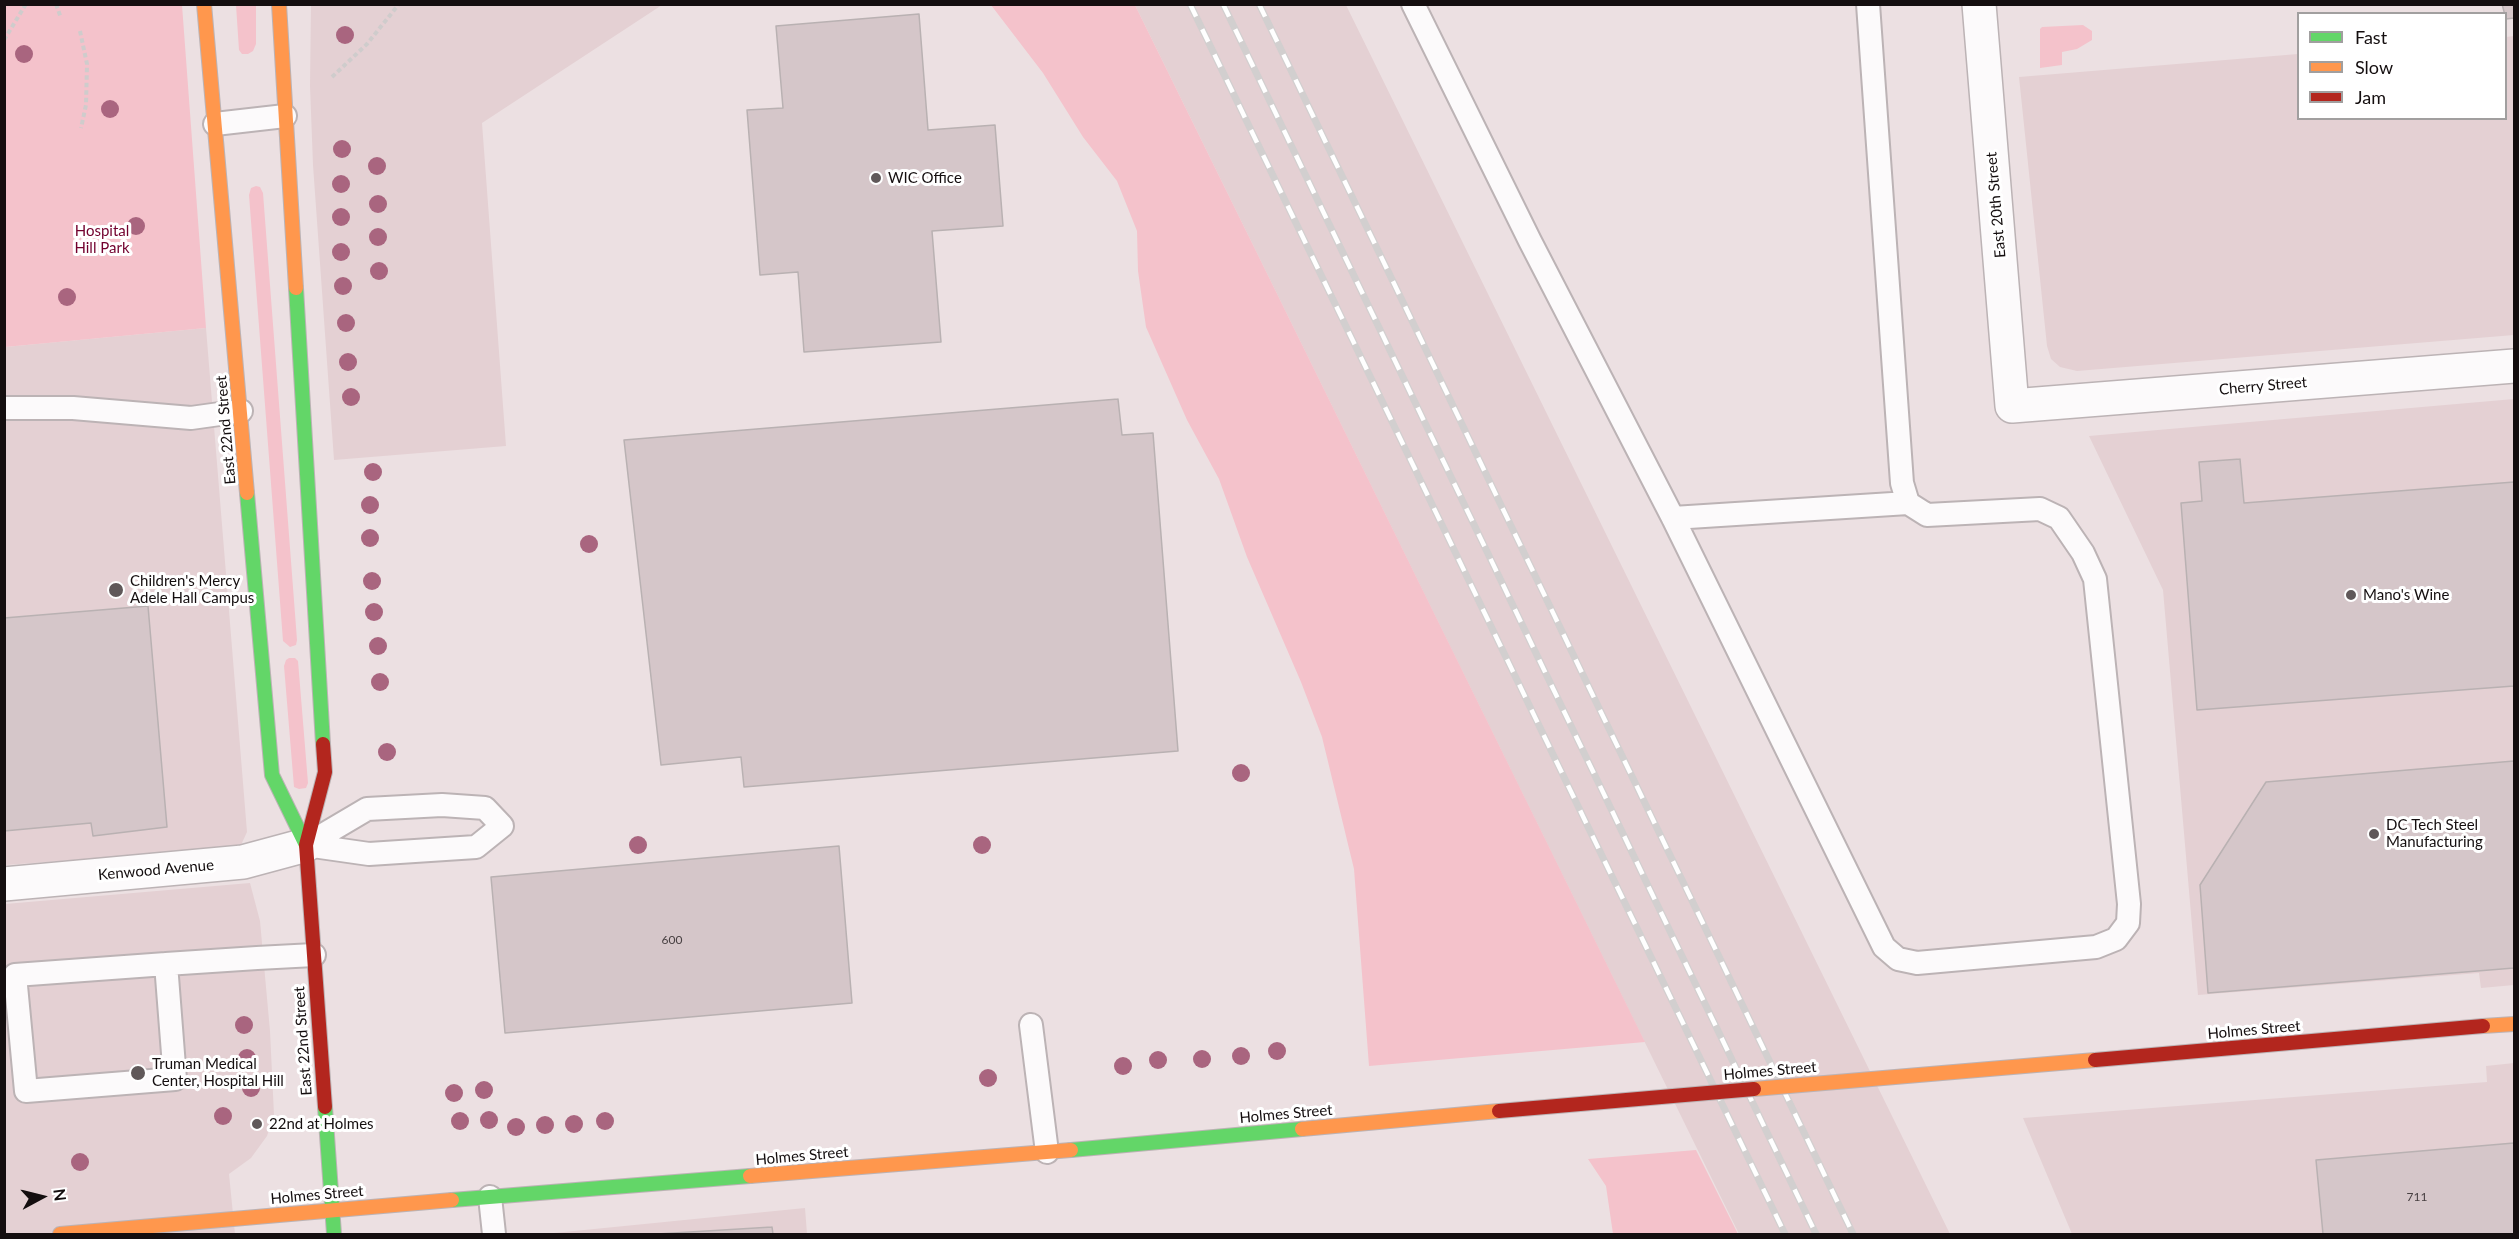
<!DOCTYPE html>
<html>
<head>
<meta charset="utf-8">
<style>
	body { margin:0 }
	#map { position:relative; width:2519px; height:1239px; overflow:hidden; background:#ece0e2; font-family:Lato,sans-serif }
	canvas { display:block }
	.frame { position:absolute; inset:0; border:6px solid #140e0f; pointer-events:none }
	.legend { position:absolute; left:2297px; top:12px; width:210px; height:108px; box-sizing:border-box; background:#fff; border:2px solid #a19f9f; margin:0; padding:8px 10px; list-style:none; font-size:18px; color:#140e0f }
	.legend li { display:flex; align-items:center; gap:12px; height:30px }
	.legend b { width:30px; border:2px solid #a19f9f }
	.north { position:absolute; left:12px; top:1167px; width:60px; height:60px; -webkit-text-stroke:4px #fff; paint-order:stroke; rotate:83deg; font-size:16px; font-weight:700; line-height:24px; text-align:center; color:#140e0f }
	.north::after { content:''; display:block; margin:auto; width:21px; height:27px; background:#140e0f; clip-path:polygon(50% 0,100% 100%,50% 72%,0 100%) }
</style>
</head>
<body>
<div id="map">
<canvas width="2519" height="1239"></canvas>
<div class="frame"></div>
<ul class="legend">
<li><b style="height:8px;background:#63d668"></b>Fast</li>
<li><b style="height:8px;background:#ff974d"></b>Slow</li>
<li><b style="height:8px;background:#b3261e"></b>Jam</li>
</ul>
<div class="north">N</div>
</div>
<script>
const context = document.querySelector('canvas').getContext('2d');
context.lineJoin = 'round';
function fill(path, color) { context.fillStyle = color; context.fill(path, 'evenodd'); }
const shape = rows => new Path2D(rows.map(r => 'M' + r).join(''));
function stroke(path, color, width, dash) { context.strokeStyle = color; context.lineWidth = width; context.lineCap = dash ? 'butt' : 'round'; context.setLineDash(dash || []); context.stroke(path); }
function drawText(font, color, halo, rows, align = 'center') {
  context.font = font + ' Lato,sans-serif'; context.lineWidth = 6; context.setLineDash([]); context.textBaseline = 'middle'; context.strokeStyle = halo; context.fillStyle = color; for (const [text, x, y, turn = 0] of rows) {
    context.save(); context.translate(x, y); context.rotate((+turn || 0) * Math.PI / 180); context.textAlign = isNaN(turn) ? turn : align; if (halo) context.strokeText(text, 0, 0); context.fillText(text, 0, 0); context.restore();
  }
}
const built = shape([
	[311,5,662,5,482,123,506,446,334,460,313,165,310,86],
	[1135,5,1346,5,1950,1234,1739,1234],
	[2514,36,2514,335,2077,371,2060,367,2051,359,2047,346,2019,77,2298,54,2298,118,2506,118,2506,37],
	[206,328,247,832,241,845,227,849,5,865,5,347],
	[2514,399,2514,985,2481,988,2479,973,2198,995,2163,590,2089,436],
	[250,883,260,921,270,1031,274,1115,267,1136,251,1158,229,1174,235,1234,5,1234,5,904],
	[2514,1063,2514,1234,2072,1234,2023,1118,2487,1082,2486,1066],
	[805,1208,807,1234,544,1234]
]);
const green = shape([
	[5,4,182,5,206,328,5,347],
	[236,5,256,5,256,44,253,51,248,54,242,54,239,50],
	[991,5,1135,5,1645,1042,1369,1066,1354,869,1322,737,1301,682,1247,557,1219,479,1187,420,1146,327,1138,271,1137,231,1117,181,1083,137,1043,73],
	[2083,25,2092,31,2092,40,2077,49,2062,52,2062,65,2040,68,2040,29,2042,27],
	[256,186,260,187,263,193,297,640,296,645,290,647,283,641,249,195,251,188],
	[289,658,295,658,298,661,308,783,306,788,299,789,294,787,284,666,286,660],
	[1696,1150,1738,1234,1613,1234,1606,1186,1588,1159]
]);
const building = shape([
	[2502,4,2514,4,2514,18,2506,19,2502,4],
	[919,14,928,130,995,125,1003,226,932,231,941,342,804,352,798,272,760,275,747,110,783,108,776,26,919,14],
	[1118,399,1122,435,1153,433,1178,751,744,787,741,757,661,765,624,440,1118,399],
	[2240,459,2244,503,2514,482,2514,686,2197,710,2181,503,2202,501,2199,462,2240,459],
	[148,606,167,827,93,836,91,823,4,831,4,618,148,606],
	[2514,761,2514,968,2208,993,2200,885,2266,782,2514,761],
	[839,846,852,1003,505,1033,491,877,839,846],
	[2514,1143,2514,1234,2323,1234,2316,1160,2514,1143],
	[772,1227,773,1234,657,1234,772,1227]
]);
const path = shape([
	[56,4,61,18],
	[80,31,87,64,86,105,81,128],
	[4,40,26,4],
	[332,77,367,44,399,4]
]);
const lane = shape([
	[1413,4,1530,241,1673,518,1884,947,1898,959,1917,963,2096,947,2116,939,2128,923,2129,904,2095,579,2083,553,2059,518,2040,509,1927,515,1908,503,1902,483,1868,4],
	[215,124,285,116],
	[4,408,73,408,191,418,241,411],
	[1673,518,1908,503],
	[442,805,485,808,502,826,476,847,369,854,306,845,367,809,442,805],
	[166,964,175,1079,26,1091,15,975,166,964,257,958,314,955],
	[1031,1025,1047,1152],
	[490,1197,494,1234]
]);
const street = shape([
	[1979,4,2012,406,2514,366],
	[4,884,243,862,306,845]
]);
const fast = shape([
	[296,288,323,744],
	[247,493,272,775,306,845],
	[325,1107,334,1234],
	[1071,1150,1302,1129],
	[452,1200,750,1176]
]);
const slow = shape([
	[204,4,247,493],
	[279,4,296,288],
	[2483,1026,2514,1024],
	[1302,1129,1499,1111],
	[750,1176,1071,1150],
	[60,1234,452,1200]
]);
const jam = shape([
	[323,744,325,772,306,845,325,1107]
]);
const rail = shape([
	[1190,4,1785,1234],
	[1223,4,1816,1234],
	[1259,4,1853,1234]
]);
const slowBridge = shape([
	[1754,1089,2095,1060]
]);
const jamBridge = shape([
	[2095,1060,2483,1026],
	[1499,1111,1754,1089]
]);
const trees = [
	[345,35],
	[24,54],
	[110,109],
	[342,149],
	[377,166],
	[341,184],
	[378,204],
	[341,217],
	[136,226],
	[378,237],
	[341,252],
	[379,271],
	[343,286],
	[67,297],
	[346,323],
	[348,362],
	[351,397],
	[373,472],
	[370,505],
	[370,538],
	[589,544],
	[372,581],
	[374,612],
	[378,646],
	[380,682],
	[387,752],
	[1241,773],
	[638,845],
	[982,845],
	[244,1025],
	[1277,1051],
	[1241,1056],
	[247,1058],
	[1202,1059],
	[1158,1060],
	[1123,1066],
	[988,1078],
	[251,1088],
	[484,1090],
	[454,1093],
	[223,1116],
	[489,1120],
	[460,1121],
	[605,1121],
	[574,1124],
	[545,1125],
	[516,1127],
	[80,1162]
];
const markers = [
	[876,178,6,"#605859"],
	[116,590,8,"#605859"],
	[2351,595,6,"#605859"],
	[2374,834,6,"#605859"],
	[138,1073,8,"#605859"],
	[257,1124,6,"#605859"]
];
const numberNames = [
	["600",672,940],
	["711",2417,1197]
];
const poiNames = [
	["WIC Office",888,178],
	["Children's Mercy",130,581],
	["Adele Hall Campus",130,598],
	["Mano's Wine",2363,595],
	["DC Tech Steel",2386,825],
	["Manufacturing",2386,842],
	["Truman Medical",152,1064],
	["Center, Hospital Hill",152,1081],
	["22nd at Holmes",269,1124]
];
const streetNames = [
	["East 20th Street",1996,205,-95],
	["Cherry Street",2263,386,-5],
	["East 22nd Street",226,430,-95],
	["Kenwood Avenue",156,870,-5],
	["Holmes Street",2254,1030,-5],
	["East 22nd Street",303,1041,-94],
	["Holmes Street",1770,1071,-5],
	["Holmes Street",1286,1114,-5],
	["Holmes Street",802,1156,-5],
	["Holmes Street",317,1195,-5]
];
const parkNames = [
	["Hospital",102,231],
	["Hill Park",102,248]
];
fill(built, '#e4d0d3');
fill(green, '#f4c2cb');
fill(building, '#d5c6c9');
stroke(building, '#b9b1b2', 1.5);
stroke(lane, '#bcb3b5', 26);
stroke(street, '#bcb3b5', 36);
stroke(fast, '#bcb3b5', 16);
stroke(slow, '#bcb3b5', 16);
stroke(jam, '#bcb3b5', 16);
stroke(path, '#cfcccc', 4, [4.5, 3]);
stroke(lane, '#fcfafb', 22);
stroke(street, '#fcfafb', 33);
stroke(fast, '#63d668', 14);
stroke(slow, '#ff974d', 14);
stroke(jam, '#b3261e', 14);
stroke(rail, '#d2cfcf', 7);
stroke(rail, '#fff', 4.5, [14]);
stroke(slowBridge, '#bcb3b5', 16, []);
stroke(jamBridge, '#bcb3b5', 16, []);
stroke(slowBridge, '#ff974d', 14);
stroke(jamBridge, '#b3261e', 14);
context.fillStyle = '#a9657f';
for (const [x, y] of trees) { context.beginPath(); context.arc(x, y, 9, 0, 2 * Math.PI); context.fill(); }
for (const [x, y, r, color] of markers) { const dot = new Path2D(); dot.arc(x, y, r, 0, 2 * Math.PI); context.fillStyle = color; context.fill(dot); stroke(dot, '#fff', 2); }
drawText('12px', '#484042', null, numberNames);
drawText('15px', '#140e0f', '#fff', poiNames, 'left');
drawText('15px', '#140e0f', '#fff', streetNames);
drawText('15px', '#72002e', '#fff', parkNames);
</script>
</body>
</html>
